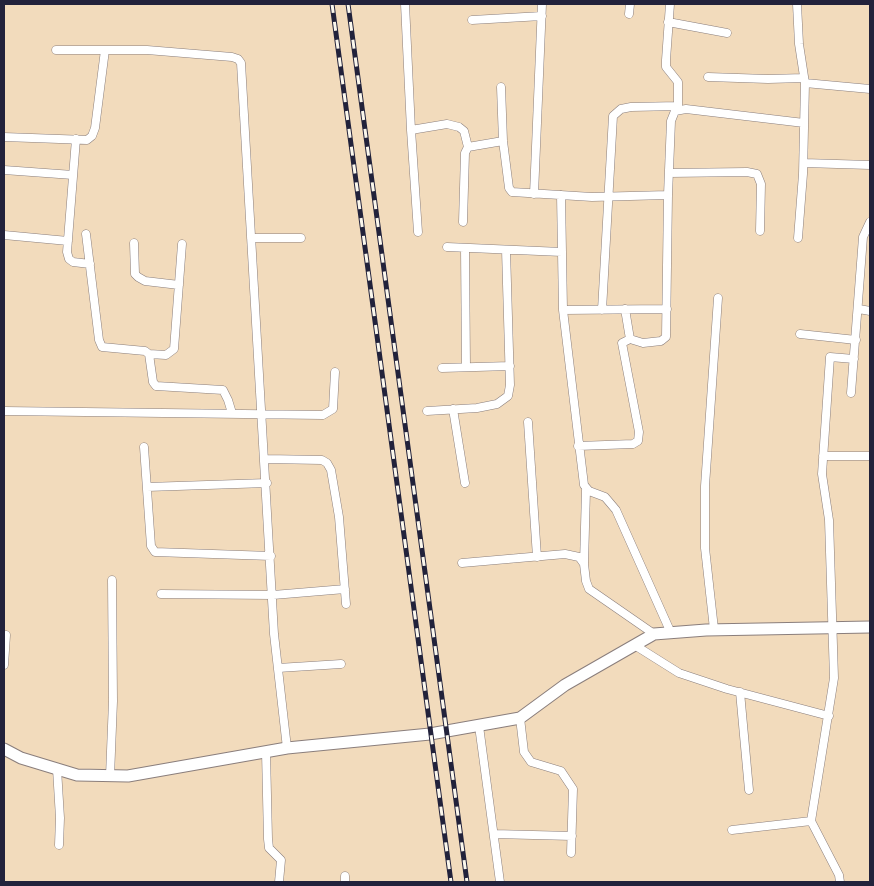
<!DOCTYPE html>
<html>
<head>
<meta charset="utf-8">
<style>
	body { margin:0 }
	#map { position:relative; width:874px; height:886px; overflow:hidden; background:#f2dbbc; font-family:Dekko,sans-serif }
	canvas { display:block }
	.frame { position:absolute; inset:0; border:5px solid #22223b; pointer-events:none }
</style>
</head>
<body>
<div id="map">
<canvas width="874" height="886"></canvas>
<div class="frame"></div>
</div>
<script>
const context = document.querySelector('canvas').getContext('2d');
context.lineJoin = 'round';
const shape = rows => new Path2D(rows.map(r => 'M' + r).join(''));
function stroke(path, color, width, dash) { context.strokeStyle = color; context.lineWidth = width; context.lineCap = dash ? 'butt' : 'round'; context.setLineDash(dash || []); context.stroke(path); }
const minor = shape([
	[405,4,411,130,418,232],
	[670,4,666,60,666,67,678,82,678,109],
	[797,4,799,44,805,83,803,174,798,238],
	[629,14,630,4],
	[472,20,542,16],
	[668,22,727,33],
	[56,50,147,50,232,57,238,59,241,63,274,634,287,748],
	[708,77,768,79,804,78],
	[805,83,870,89],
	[501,87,503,141,509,188,512,192,592,197,668,195],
	[411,130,447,124,459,127,464,131,468,147],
	[4,137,87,140,92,136,95,128,105,50],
	[76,139,67,252,69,259,73,262,90,264],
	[804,163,870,165],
	[4,170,73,175],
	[669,173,747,172,757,174,761,184,760,231],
	[534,194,542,4],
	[561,195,563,310,584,485,589,491,605,497,616,510,671,633],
	[463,222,465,153,468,147,503,141],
	[86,234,99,340,102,347,145,351,149,354,153,382,156,386,223,390,228,400,232,413],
	[4,235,68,241],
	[251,238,301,238],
	[134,243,135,274,138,277,145,281,179,285],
	[447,247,562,252],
	[465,248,466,367],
	[625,309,630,339,643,343,661,341,666,337,668,195,671,121,675,111,686,109,804,123],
	[859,309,870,311],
	[563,310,667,309],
	[602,310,613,116,621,109,631,107,678,106],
	[800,334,856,340],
	[149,354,166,355,174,349,182,244],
	[442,368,510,366],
	[851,393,863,237,870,222],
	[453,409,465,483],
	[4,411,323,415,333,409,335,372],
	[427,411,477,408,497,404,508,396,510,385,506,250],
	[528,422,537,557],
	[578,446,633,444,638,441,639,432,622,343,630,339],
	[144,447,151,546,155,552,271,556],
	[823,456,870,456],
	[266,459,322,460,327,463,331,470,339,517,346,604],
	[147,487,267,483],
	[462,563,565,554,579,557,584,564,586,581,589,589,654,634],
	[584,564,586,490],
	[161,594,273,595,345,589],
	[714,629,705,548,705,486,718,298],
	[636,646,679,673,727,689,829,716],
	[4,665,6,635],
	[278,668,341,664],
	[740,692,749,790],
	[520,718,524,752,531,762,561,771,573,789,571,853],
	[479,726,500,882],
	[266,752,268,839,269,848,281,860,279,882],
	[57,769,60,818,59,845],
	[110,776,113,701,112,580],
	[732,830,811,821],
	[494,834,572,836],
	[345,882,345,876],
	[840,882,839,875,811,821,834,678,829,520,822,474,830,357,854,359]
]);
const secondary = shape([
	[4,749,21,758,77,775,128,776,287,748,430,734,520,718,565,685,654,634,706,630,870,627]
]);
const rail = shape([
	[332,4,451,882],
	[348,4,467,882]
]);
stroke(minor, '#8a7e7c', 9);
stroke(secondary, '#8a7e7c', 13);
stroke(minor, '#fff', 8);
stroke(secondary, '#fff', 11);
stroke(rail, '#22223b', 5);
stroke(rail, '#fbf7ec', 3, [9]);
</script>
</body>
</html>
